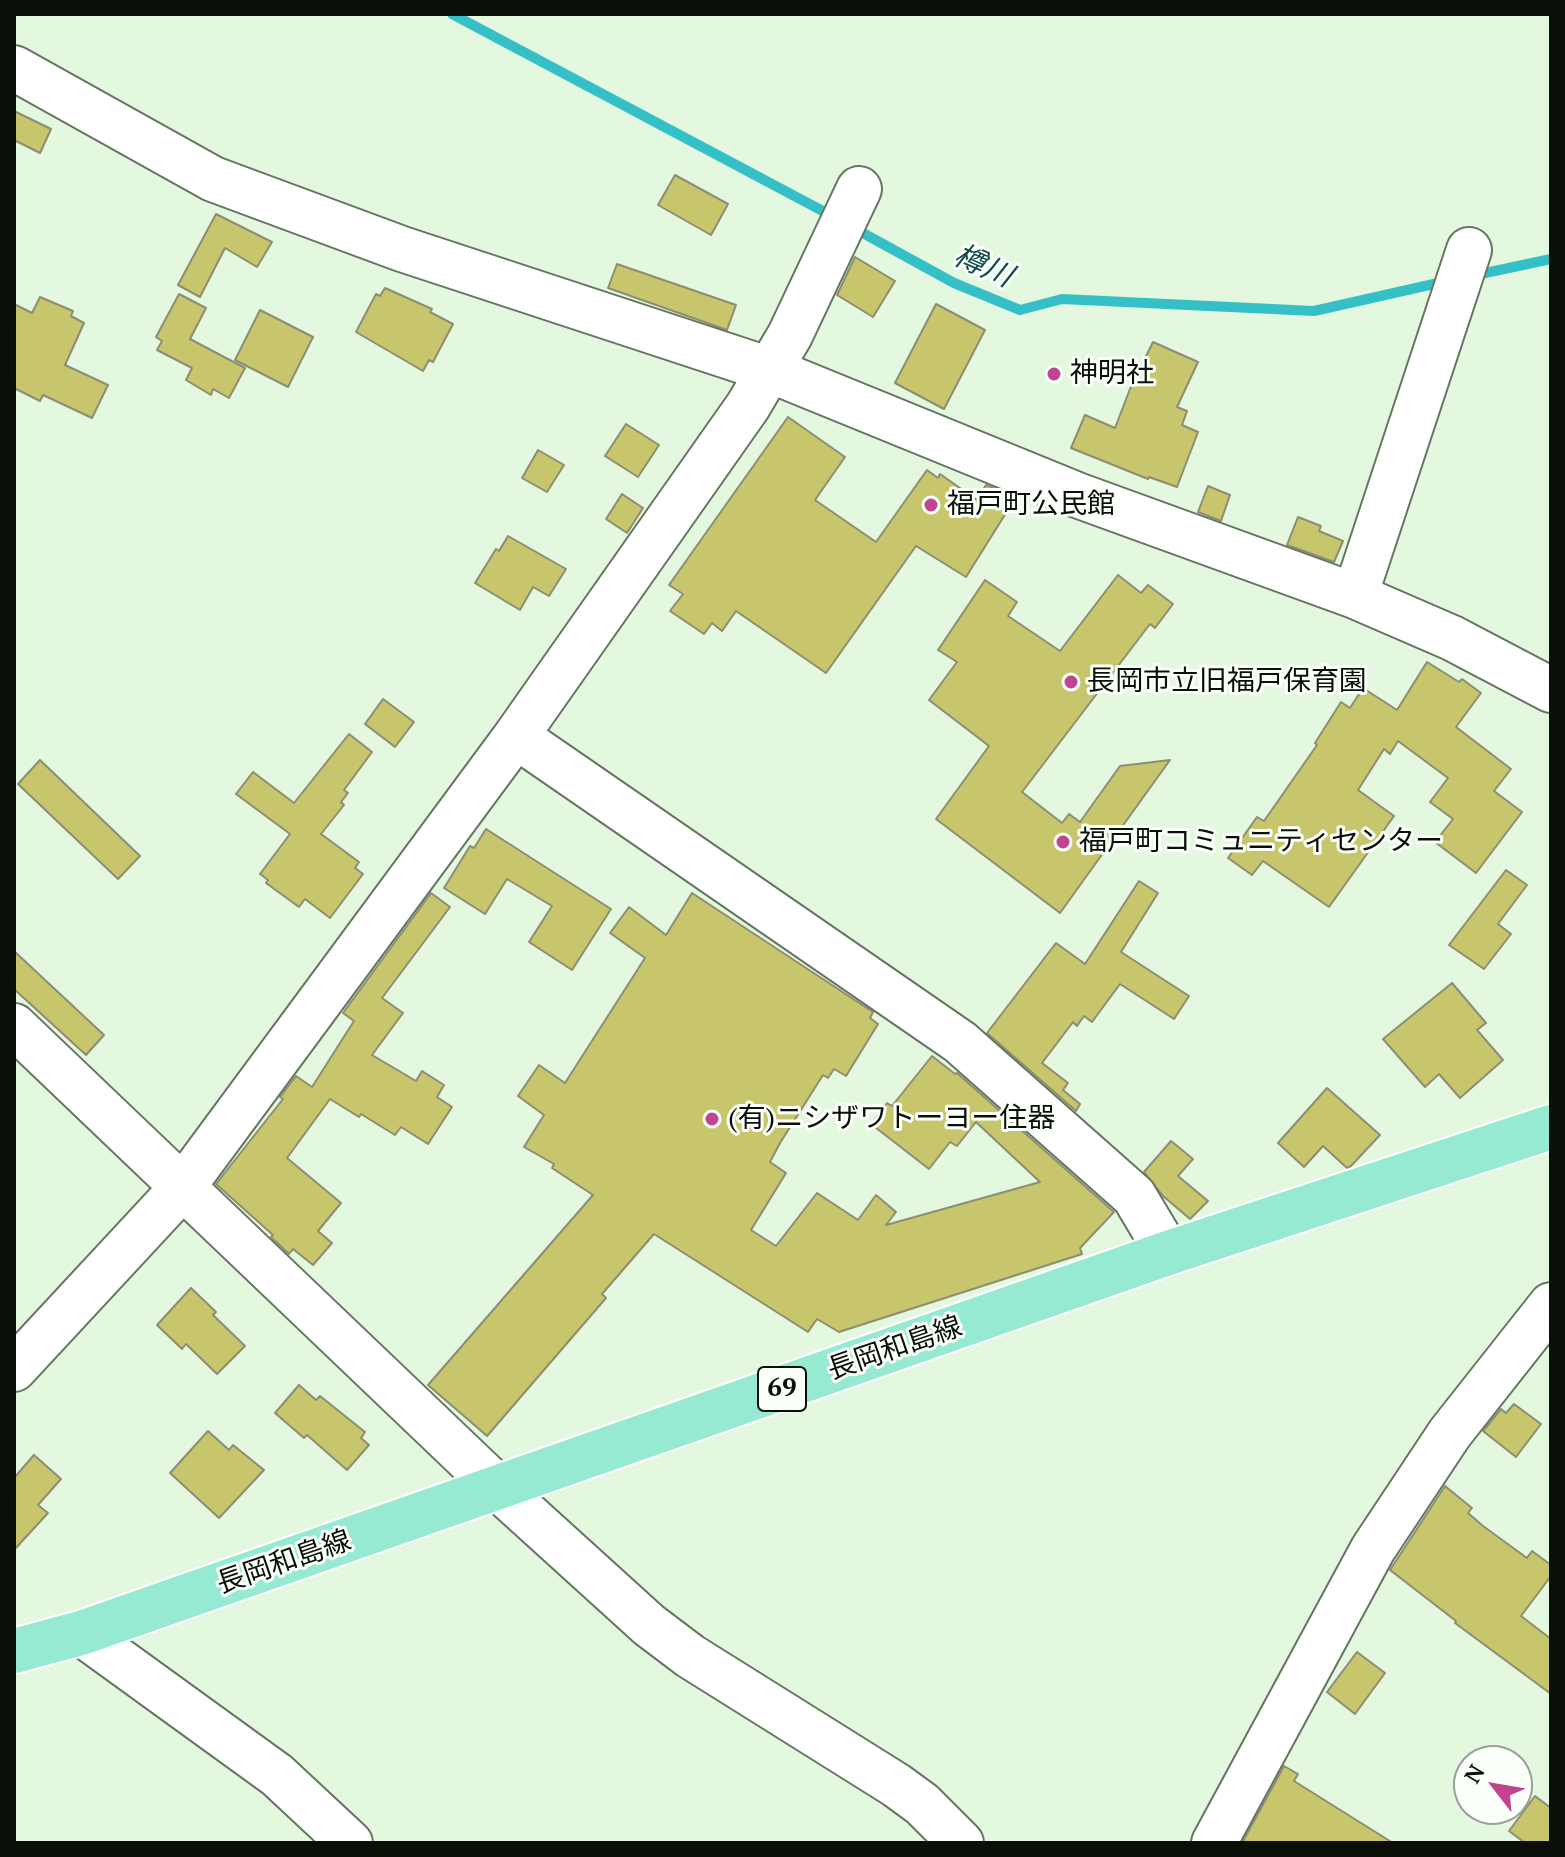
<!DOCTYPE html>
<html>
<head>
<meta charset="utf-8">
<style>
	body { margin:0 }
	#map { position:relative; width:1565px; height:1857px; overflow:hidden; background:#e4f7df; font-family:"PT Serif",serif }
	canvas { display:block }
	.frame { position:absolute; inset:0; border:16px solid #0a1008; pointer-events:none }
	.north { position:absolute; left:1453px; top:1745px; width:80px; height:80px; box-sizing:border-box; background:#fbfffa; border:2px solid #9b9f99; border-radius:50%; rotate:301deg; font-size:22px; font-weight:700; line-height:32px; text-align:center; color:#0a1008 }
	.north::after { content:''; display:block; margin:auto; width:28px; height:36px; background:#c14492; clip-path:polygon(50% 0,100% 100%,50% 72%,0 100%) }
</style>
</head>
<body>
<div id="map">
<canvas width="1565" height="1857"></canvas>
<div class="frame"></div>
<div class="north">N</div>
</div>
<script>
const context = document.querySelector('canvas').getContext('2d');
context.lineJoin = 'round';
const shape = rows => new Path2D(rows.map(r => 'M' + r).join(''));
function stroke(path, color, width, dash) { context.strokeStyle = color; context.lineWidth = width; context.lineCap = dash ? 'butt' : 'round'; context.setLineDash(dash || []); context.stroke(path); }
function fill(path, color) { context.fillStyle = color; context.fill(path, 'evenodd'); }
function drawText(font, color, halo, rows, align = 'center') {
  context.font = font + ' "PT Serif","Noto Sans JP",serif'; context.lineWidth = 6; context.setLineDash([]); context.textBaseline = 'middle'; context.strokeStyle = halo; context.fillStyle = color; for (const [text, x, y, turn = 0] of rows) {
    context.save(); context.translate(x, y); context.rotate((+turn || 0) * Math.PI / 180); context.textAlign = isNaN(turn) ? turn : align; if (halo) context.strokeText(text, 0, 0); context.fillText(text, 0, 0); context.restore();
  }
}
const stream = shape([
	[452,14,834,217],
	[852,227,954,283,1020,310,1062,299,1314,311,1447,281],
	[1471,276,1551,259]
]);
const building = shape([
	[14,111,51,129,40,153,14,140,14,111],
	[675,175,728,204,711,235,658,205,675,175],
	[216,214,272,242,257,267,225,248,200,297,178,285,216,214],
	[855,257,895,281,873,317,837,295,855,257],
	[617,264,736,305,727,330,608,288,617,264],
	[385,288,432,309,430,312,453,324,433,362,429,360,423,371,356,332,376,294,380,296,385,288],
	[179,294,206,308,190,339,245,368,229,398,213,389,211,395,186,380,192,368,157,350,162,341,156,337,179,294],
	[40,297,73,311,71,316,84,323,65,365,108,385,92,418,43,395,40,401,14,388,14,304,32,313,40,297],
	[936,304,985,330,944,409,895,383,936,304],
	[260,310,313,337,288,387,235,360,260,310],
	[1153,342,1198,362,1177,407,1187,411,1182,425,1198,432,1177,487,1149,477,1148,479,1071,448,1085,415,1115,428,1130,389,1153,342],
	[788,417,845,457,815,500,876,542,927,470,938,478,940,474,977,500,986,485,1016,497,966,577,916,546,826,673,736,611,722,631,712,623,704,634,670,611,683,594,669,585,788,417],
	[626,424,659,445,638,477,605,456,626,424],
	[538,450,564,465,547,492,522,478,538,450],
	[1208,486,1230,495,1221,521,1198,512,1208,486],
	[622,494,643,508,627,533,606,519,622,494],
	[1298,517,1321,526,1319,531,1343,541,1334,562,1287,545,1298,517],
	[508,536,566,569,549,596,533,587,520,610,475,583,496,549,499,551,508,536],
	[1118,575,1141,593,1148,585,1173,604,1155,628,1150,624,1022,792,1062,823,1069,814,1080,822,1120,766,1170,760,1060,913,936,819,989,746,929,700,957,662,938,650,985,580,1017,602,1008,616,1060,651,1118,575],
	[1427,662,1459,682,1462,679,1481,693,1456,727,1511,769,1494,791,1522,812,1476,873,1435,842,1453,819,1430,802,1448,778,1398,741,1390,754,1384,749,1358,790,1394,816,1329,907,1263,861,1252,875,1228,858,1257,817,1264,821,1317,745,1315,743,1341,702,1350,708,1363,688,1397,710,1427,662],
	[383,699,414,722,395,747,365,724,383,699],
	[349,734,372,752,344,790,348,793,341,802,344,805,321,834,359,862,355,868,363,874,330,918,305,899,299,907,266,883,268,880,260,874,290,834,236,794,253,772,294,803,349,734],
	[40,760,140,856,118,879,18,784,40,760],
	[486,829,611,909,572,970,529,942,552,906,507,879,485,914,444,888,470,846,474,848,486,829],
	[1506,870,1527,885,1498,924,1511,934,1484,969,1449,945,1506,870],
	[1139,881,1158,893,1121,952,1189,996,1174,1019,1120,984,1092,1022,1084,1016,1077,1026,1073,1022,1042,1063,1068,1083,1063,1090,1080,1104,1076,1111,987,1033,1056,943,1085,964,1139,881],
	[431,893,450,907,382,998,403,1013,372,1055,416,1081,422,1071,444,1085,437,1097,452,1107,428,1144,401,1127,395,1135,361,1114,359,1117,330,1099,287,1158,341,1203,318,1231,332,1243,313,1265,293,1249,289,1254,271,1237,273,1235,216,1184,283,1099,280,1097,296,1076,312,1087,354,1021,343,1013,431,893],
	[692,893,873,1012,870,1018,878,1024,846,1076,834,1069,828,1078,823,1075,780,1143,770,1162,786,1173,751,1230,776,1246,817,1193,858,1220,876,1195,896,1212,886,1225,1040,1182,976,1122,957,1146,950,1142,929,1169,871,1124,887,1103,892,1106,932,1056,955,1074,957,1073,1114,1212,1080,1248,1082,1254,839,1332,817,1319,808,1332,654,1234,602,1294,606,1298,487,1436,428,1385,593,1195,552,1168,554,1164,524,1147,544,1115,518,1096,539,1065,565,1083,645,958,610,933,629,907,666,935,692,893],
	[14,951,104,1035,86,1055,14,989,14,951],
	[1452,983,1486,1023,1477,1030,1503,1060,1460,1098,1439,1074,1425,1087,1383,1039,1452,983],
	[1327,1088,1380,1135,1351,1166,1347,1168,1323,1146,1304,1167,1278,1143,1327,1088],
	[1171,1141,1193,1159,1178,1176,1208,1201,1190,1219,1163,1196,1144,1172,1171,1141],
	[191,1288,216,1312,213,1315,245,1346,217,1374,186,1344,182,1349,157,1325,191,1288],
	[299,1385,316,1400,320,1396,365,1432,361,1438,369,1445,347,1470,307,1435,304,1438,275,1413,299,1385],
	[1514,1404,1541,1424,1516,1457,1483,1431,1501,1409,1506,1413,1514,1404],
	[208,1431,229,1450,233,1445,264,1470,219,1518,170,1473,208,1431],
	[34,1455,61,1479,38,1505,48,1513,14,1550,14,1478,34,1455],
	[1445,1486,1472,1508,1468,1513,1483,1526,1527,1558,1532,1551,1551,1565,1551,1576,1521,1616,1551,1639,1551,1694,1455,1623,1456,1621,1390,1570,1445,1486],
	[1357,1652,1385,1673,1355,1714,1327,1692,1357,1652],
	[1284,1766,1298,1774,1294,1781,1393,1843,1242,1843,1284,1766],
	[1535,1796,1551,1808,1551,1843,1525,1843,1509,1831,1535,1796]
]);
const minor = shape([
	[14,68,213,179,402,249,770,370,1077,495,1355,596,1452,638,1551,690],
	[1355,596,1469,250],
	[516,736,960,1042,1134,1196,1168,1253],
	[14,1026,498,1488,649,1625,690,1656,896,1785,922,1804,961,1843],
	[14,1369,182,1188,516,736,748,406,790,335,859,189],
	[81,1633,277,1775,350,1843],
	[1214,1843,1373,1549,1450,1433,1551,1305]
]);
const major = shape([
	[14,1651,81,1633,1168,1253,1551,1127]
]);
const markers = [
	[1054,374,8,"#c14492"],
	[931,505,8,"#c14492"],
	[1071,682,8,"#c14492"],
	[1063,842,8,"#c14492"],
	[712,1119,8,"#c14492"]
];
const shields = [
	[782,1389,48]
];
const shieldNames = [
	["69",782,1389]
];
const poiNames = [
	["神明社",1070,374],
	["福戸町公民館",947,505],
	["長岡市立旧福戸保育園",1087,682],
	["福戸町コミュニティセンター",1079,842],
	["(有)ニシザワトーヨー住器",728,1119]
];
const streetNames = [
	["長岡和島線",895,1349,-19],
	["長岡和島線",284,1563,-19]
];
const waterNames = [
	["樽川",983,267,24]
];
stroke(stream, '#35bfc6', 10);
fill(building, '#c7c66c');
stroke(building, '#8d8d73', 2);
stroke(minor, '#657561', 48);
stroke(major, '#fff', 48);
stroke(minor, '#fff', 44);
stroke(major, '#96ead1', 44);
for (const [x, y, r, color] of markers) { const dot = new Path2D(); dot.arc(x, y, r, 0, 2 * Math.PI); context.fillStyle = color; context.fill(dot); stroke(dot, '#fbfffa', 3); }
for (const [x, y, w] of shields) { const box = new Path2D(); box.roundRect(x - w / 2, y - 22, w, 44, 6); context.fillStyle = '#fbfffa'; context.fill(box); stroke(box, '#0a1008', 2); }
drawText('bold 26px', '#0a1008', null, shieldNames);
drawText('28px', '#0a1008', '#fbfffa', poiNames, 'left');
drawText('28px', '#0a1008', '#fbfffa', streetNames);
drawText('italic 30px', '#124c4f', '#fbfffa', waterNames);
</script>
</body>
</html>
